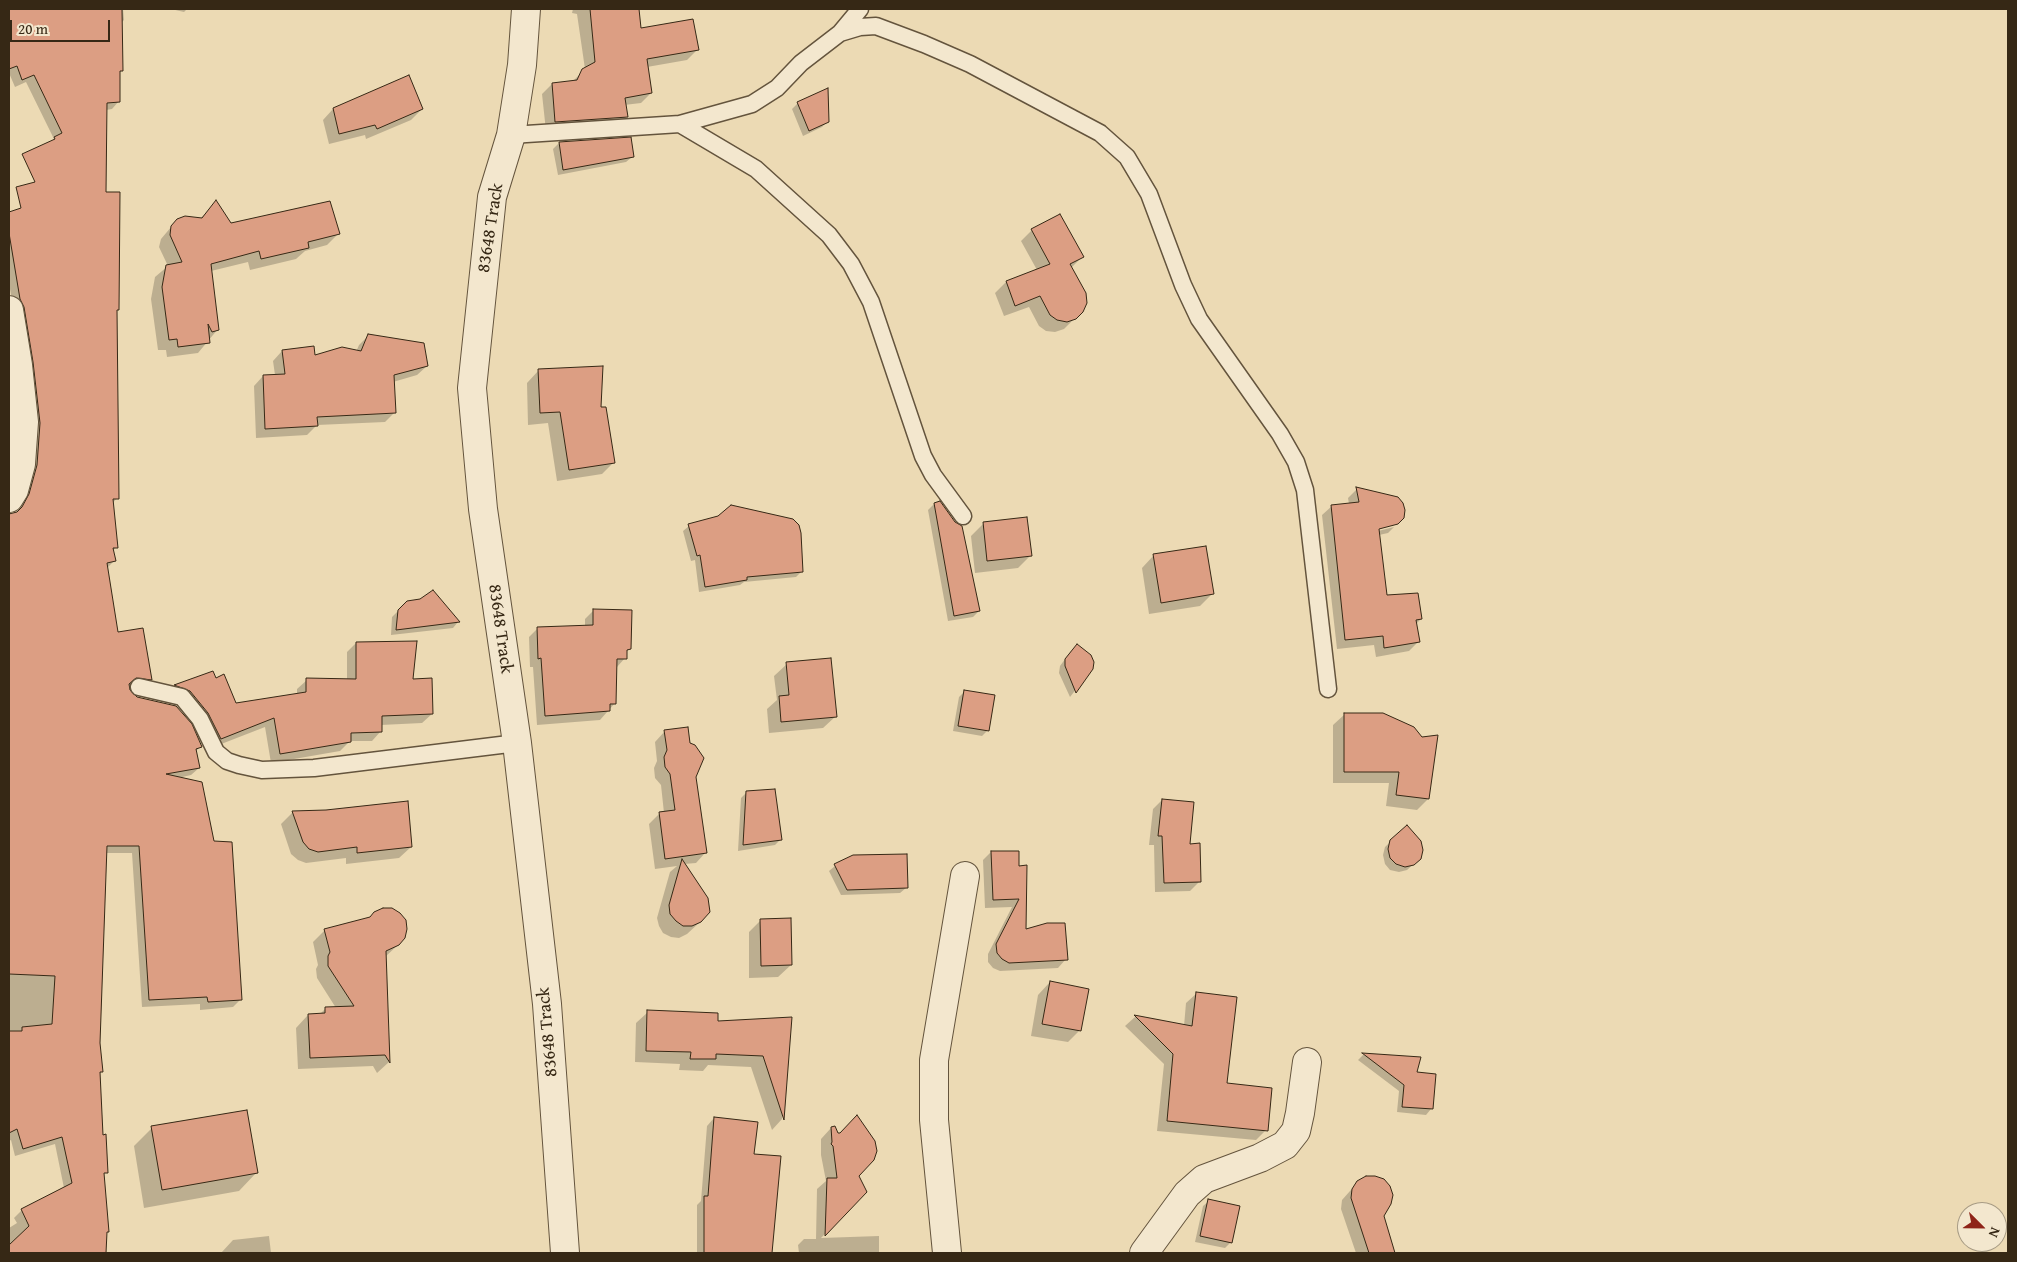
<!DOCTYPE html>
<html>
<head>
<meta charset="utf-8">
<style>
	body { margin:0 }
	#map { position:relative; width:2017px; height:1262px; overflow:hidden; background:#ecdab4; font-family:"Gentium Book Plus",serif }
	canvas { display:block }
	.frame { position:absolute; inset:0; border:10px solid #362815; pointer-events:none }
	.north { position:absolute; left:1957px; top:1202px; width:50px; height:50px; box-sizing:border-box; background:#f3e7ce; border:1px solid #a79b84; border-radius:50%; rotate:113deg; font-size:14px; font-weight:700; line-height:20px; text-align:center; color:#362815 }
	.north::after { content:''; display:block; margin:auto; width:18px; height:22px; background:#8f2418; clip-path:polygon(50% 0,100% 100%,50% 72%,0 100%) }
	.scale { position:absolute; left:10px; top:20px; width:100px; height:22px; box-sizing:border-box; border:2px solid #362815; border-top:0; padding-left:6px; font-size:15px; line-height:18px; white-space:nowrap; color:#362815; -webkit-text-stroke:4px #f3e7ce; paint-order:stroke }
</style>
</head>
<body>
<div id="map">
<canvas width="2017" height="1262"></canvas>
<div class="frame"></div>
<div class="north">N</div>
<div class="scale">20 m</div>
</div>
<script>
const context = document.querySelector('canvas').getContext('2d');
context.lineJoin = 'round';
function fill(path, color) { context.fillStyle = color; context.fill(path, 'evenodd'); }
const shape = rows => new Path2D(rows.map(r => 'M' + r).join(''));
function stroke(path, color, width, dash) { context.strokeStyle = color; context.lineWidth = width; context.lineCap = dash ? 'butt' : 'round'; context.setLineDash(dash || []); context.stroke(path); }
function drawText(font, color, halo, rows, align = 'center') {
  context.font = font + ' "Gentium Book Plus",serif'; context.lineWidth = 4; context.setLineDash([]); context.textBaseline = 'middle'; context.strokeStyle = halo; context.fillStyle = color; for (const [text, x, y, turn = 0] of rows) {
    context.save(); context.translate(x, y); context.rotate((+turn || 0) * Math.PI / 180); context.textAlign = isNaN(turn) ? turn : align; if (halo) context.strokeText(text, 0, 0); context.fillText(text, 0, 0); context.restore();
  }
}
const shadow = shape([
	[9,9,123,9,124,20,121,23,122,70,119,73,119,101,112,109,106,110,105,193,118,309,116,311,117,498,112,504,116,547,113,551,114,561,107,568,117,633,151,679,143,687,128,685,128,691,201,746,195,752,199,768,191,775,178,778,240,1000,233,1007,200,1010,200,1004,142,1007,132,853,105,853,98,1043,102,1071,91,1083,108,1232,105,1234,105,1253,9,1253,9,1228,17,1223,14,1218,22,1210,64,1188,55,1144,15,1156,11,1140,9,1141,9,515,16,513,22,503,13,307,9,283,9,213,22,209,42,245,50,143,54,139,26,82,15,87,9,73],
	[171,9,187,9,184,12],
	[573,9,637,9,640,30,697,50,687,60,647,67,651,93,641,103,624,105,626,117,616,127,546,131,542,94,552,84,572,82,585,69,577,14,572,13],
	[827,90,828,121,822,127,803,136,792,109,797,104],
	[333,109,422,109,411,120,366,139,365,135,329,144,323,120],
	[559,143,632,157,626,162,558,175,553,149],
	[216,202,231,224,338,234,327,245,305,251,296,259,250,270,248,262,211,271,218,329,198,353,167,357,166,350,158,350,151,299,155,277,168,266,159,247,161,239,177,220,200,219],
	[1032,230,1082,257,1071,268,1082,311,1064,329,1055,332,1046,331,1039,326,1029,307,1004,316,995,293,1006,282,1037,270,1021,241],
	[368,336,427,366,417,375,393,382,394,413,385,422,317,425,307,435,256,438,254,386,263,376,275,375,273,361,282,351,314,356,356,352,359,345],
	[539,370,600,408,614,462,602,474,557,481,548,423,528,425,527,383],
	[1357,489,1403,518,1396,525,1396,523,1373,530,1374,532,1394,527,1388,533,1379,535,1386,596,1421,619,1416,624,1418,642,1409,651,1376,657,1374,645,1337,649,1322,515,1332,506,1349,504,1348,498],
	[934,504,979,611,973,617,948,621,928,510],
	[984,523,1030,556,1018,568,975,573,971,536],
	[689,526,802,571,796,577,744,582,740,585,699,592,695,560,691,561,683,531],
	[1154,555,1212,594,1200,606,1149,614,1142,568],
	[407,602,458,622,453,628,391,635,392,617],
	[593,611,629,649,625,653,625,658,617,667,615,703,600,720,537,725,533,667,530,667,529,637,538,628,585,626,585,619],
	[356,643,412,681,432,714,422,723,381,725,381,731,372,741,350,741,340,751,271,763,265,727,211,748,199,722,166,694,174,686,212,673,215,679,235,705,297,695,297,689,307,680,347,681,347,652],
	[1071,651,1092,669,1070,697,1059,673,1060,666],
	[787,664,836,716,823,728,769,733,767,709,777,700,774,676],
	[965,691,988,730,982,736,953,731,959,697],
	[1345,714,1421,738,1428,799,1417,810,1386,806,1389,783,1333,783,1333,725],
	[665,731,694,777,706,852,696,863,684,864,700,922,687,934,679,938,671,937,663,933,659,926,657,918,670,872,677,866,655,869,649,824,659,814,664,813,661,785,655,778,654,768,657,761,655,742],
	[747,792,781,839,775,845,738,851,741,798],
	[1162,800,1199,882,1190,891,1155,892,1154,845,1149,845,1153,809],
	[326,812,411,847,399,858,346,864,346,858,306,863,298,860,291,854,281,824,292,813],
	[1407,826,1420,858,1407,870,1399,872,1390,870,1385,864,1383,855,1385,847],
	[991,852,1018,867,1025,931,1066,959,1058,968,1000,971,993,968,988,962,988,954,1012,907,985,908,983,860],
	[835,866,906,888,900,893,841,895,829,871],
	[761,920,791,965,778,977,749,978,749,932],
	[325,930,399,944,385,957,389,1062,377,1073,373,1066,298,1069,296,1028,308,1015,319,1015,326,1008,336,1008,317,978,316,969,318,965,313,942],
	[1050,982,1080,1030,1068,1042,1031,1036,1038,995],
	[1197,993,1226,1084,1266,1130,1256,1140,1157,1131,1164,1064,1125,1026,1135,1017,1184,1026,1186,1003],
	[648,1012,716,1022,791,1018,782,1119,772,1130,751,1067,708,1065,703,1071,679,1070,680,1064,635,1062,636,1023],
	[1363,1055,1419,1058,1416,1073,1431,1109,1426,1115,1397,1112,1399,1091,1358,1060],
	[714,1118,753,1156,779,1157,771,1253,673,1253,697,1253,697,1205,701,1201,707,1126],
	[152,1128,257,1172,239,1191,144,1208,134,1146],
	[831,1128,865,1192,821,1238,879,1236,879,1253,799,1253,798,1245,804,1239,816,1239,817,1189,826,1181,821,1155,821,1139],
	[1358,1182,1382,1216,1393,1253,1356,1253,1341,1209,1342,1200],
	[1209,1201,1231,1242,1225,1248,1195,1242,1203,1206],
	[269,1236,271,1253,221,1253,233,1240]
]);
const building = shape([
	[9,9,122,9,123,71,120,71,120,102,107,103,106,192,120,192,119,310,117,310,119,499,113,499,118,548,113,548,116,561,107,563,118,632,143,628,152,680,136,678,129,684,130,690,137,697,176,706,192,724,202,747,196,749,200,768,166,774,202,782,214,841,232,842,242,1000,208,1002,207,997,149,1000,139,846,107,846,100,1043,103,1072,100,1072,103,1135,106,1134,108,1173,104,1173,109,1232,107,1232,106,1253,9,1253,9,1245,29,1226,21,1209,72,1183,62,1137,23,1149,17,1129,9,1133,9,1031,22,1031,22,1027,52,1024,55,976,9,974,9,514,17,512,22,507,29,494,37,465,40,423,33,362,24,307,20,299,9,233,9,212,21,208,16,187,35,182,22,154,55,139,54,137,62,133,34,75,22,80,17,66,9,69,9,9],
	[590,9,639,9,641,28,693,19,699,50,647,59,652,93,625,98,628,117,555,122,552,83,577,80,582,69,595,62,590,9],
	[409,75,423,109,377,129,375,125,339,134,333,108,409,75],
	[828,88,829,122,809,131,797,102,828,88],
	[631,137,634,157,563,170,559,142,631,137],
	[216,200,231,223,330,201,340,234,308,242,309,248,261,259,259,251,211,264,219,330,212,332,208,324,210,343,178,347,177,339,169,340,162,287,166,265,182,262,170,235,171,226,177,219,185,216,202,218,216,200],
	[1060,214,1084,257,1070,264,1086,293,1087,303,1083,312,1076,319,1067,322,1057,320,1050,315,1040,296,1015,306,1006,281,1050,264,1031,229,1060,214],
	[368,334,424,343,428,366,394,375,396,413,317,417,318,426,265,429,263,375,285,374,282,350,314,346,315,355,342,347,361,351,368,334],
	[603,366,601,407,606,407,615,463,569,470,560,412,540,413,538,369,603,366],
	[1356,487,1398,497,1403,503,1405,510,1404,518,1398,524,1379,529,1387,595,1418,593,1422,619,1416,620,1420,642,1384,648,1383,636,1345,640,1331,505,1359,502,1356,487],
	[940,501,955,522,962,526,980,611,954,616,934,503,940,501],
	[731,505,793,519,799,525,801,533,803,572,747,577,747,580,705,587,700,555,697,556,688,524,718,516,731,505],
	[1027,517,1032,556,987,561,983,522,1027,517],
	[1206,546,1214,594,1161,603,1153,554,1206,546],
	[433,590,460,622,396,630,398,610,407,601,420,599,433,590],
	[593,609,632,610,631,649,627,650,627,659,617,659,616,704,610,704,610,711,545,716,541,658,538,659,537,627,593,625,593,609],
	[417,641,413,679,432,678,433,714,382,716,382,732,351,733,351,742,280,754,274,718,221,739,208,713,190,691,174,685,213,671,216,678,224,674,236,703,306,692,306,678,356,679,356,642,417,641],
	[1077,644,1091,655,1094,662,1093,669,1076,693,1065,666,1065,659,1077,644],
	[831,658,837,717,781,722,779,696,789,695,786,662,831,658],
	[964,690,995,695,989,731,958,726,964,690],
	[1344,713,1383,713,1414,727,1422,737,1438,735,1429,799,1396,795,1399,772,1344,772,1344,713],
	[688,727,690,743,695,745,704,758,696,777,707,853,665,859,659,812,675,810,670,774,665,767,664,757,667,750,664,730,688,727],
	[775,789,782,840,743,845,746,791,775,789],
	[1162,799,1194,802,1190,844,1200,843,1201,882,1164,883,1162,836,1158,836,1162,799],
	[408,801,412,847,357,853,357,847,318,852,309,849,303,842,292,811,326,810,408,801],
	[1407,825,1421,841,1423,850,1421,859,1414,865,1405,867,1396,864,1390,858,1388,849,1390,840,1407,825],
	[991,851,1019,851,1019,866,1027,865,1026,929,1047,923,1065,923,1068,960,1009,963,1002,959,997,953,996,944,1019,899,993,900,991,851],
	[907,854,908,888,847,890,834,864,853,855,907,854],
	[682,859,708,898,710,912,701,922,692,926,683,926,676,921,670,914,669,905,682,859],
	[383,908,392,908,400,913,406,920,407,929,405,938,399,945,386,951,390,1063,385,1055,310,1058,308,1014,325,1013,325,1007,354,1006,328,966,328,956,330,952,324,929,370,917,374,912,383,908],
	[791,918,792,965,761,966,760,919,791,918],
	[1050,981,1089,989,1081,1031,1042,1024,1050,981],
	[1196,992,1237,997,1227,1083,1272,1088,1268,1131,1167,1121,1173,1054,1134,1015,1192,1026,1196,992],
	[647,1010,718,1013,718,1021,792,1017,784,1120,763,1056,716,1054,716,1059,690,1059,691,1052,646,1051,647,1010],
	[1362,1053,1421,1057,1417,1072,1436,1074,1433,1109,1402,1107,1404,1085,1362,1053],
	[247,1110,258,1173,162,1190,151,1126,247,1110],
	[857,1115,875,1141,877,1151,874,1160,859,1176,867,1192,825,1236,827,1178,837,1178,833,1146,831,1144,832,1142,831,1127,835,1126,838,1133,840,1133,857,1115],
	[714,1117,758,1122,754,1154,781,1156,772,1253,704,1253,704,1196,708,1196,714,1117],
	[1366,1176,1375,1176,1384,1179,1390,1186,1393,1195,1391,1204,1384,1216,1395,1253,1369,1253,1351,1198,1352,1189,1357,1181,1366,1176],
	[1208,1199,1240,1206,1232,1243,1200,1236,1208,1199]
]);
const service = shape([
	[840,33,860,9],
	[680,124,756,169,829,235,851,264,871,302,923,456,933,475,963,516],
	[511,135,680,124,752,104,777,88,801,63,840,33,860,27,876,26,924,44,970,64,1100,133,1127,157,1149,194,1183,285,1199,319,1280,434,1296,462,1305,490,1328,689],
	[139,687,182,697,200,719,216,752,227,761,239,765,262,770,314,768,517,743]
]);
const minor = shape([
	[526,9,522,65,511,135,492,197,472,388,483,509,517,743,547,1004,565,1253],
	[9,310,18,365,24,422,21,464,14,490,9,498],
	[947,1253,934,1120,934,1060,965,876],
	[1144,1253,1187,1194,1204,1179,1260,1158,1285,1145,1296,1131,1300,1113,1307,1062]
]);
const streetNames = [
	["83648 Track",491,228,-81],
	["83648 Track",500,629,82],
	["83648 Track",548,1032,-95]
];
fill(shadow, '#0003');
fill(building, '#dc9e83');
stroke(building, '#362815', 1);
stroke(service, '#64543d', 19);
stroke(minor, '#64543d', 30);
stroke(service, '#f3e7ce', 16);
stroke(minor, '#f3e7ce', 28);
drawText('18px', '#362815', '#f3e7ce', streetNames);
</script>
</body>
</html>
